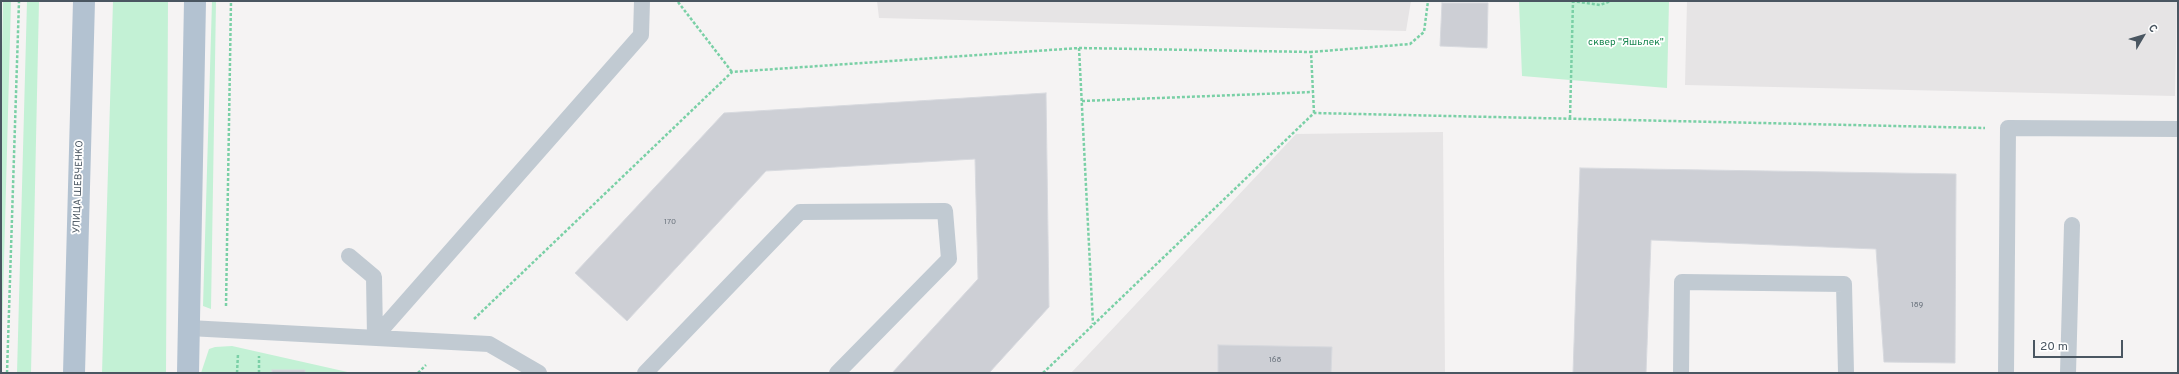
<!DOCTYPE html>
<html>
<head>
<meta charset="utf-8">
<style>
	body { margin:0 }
	#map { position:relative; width:2179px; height:374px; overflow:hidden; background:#f5f3f3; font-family:Overpass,sans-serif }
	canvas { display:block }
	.frame { position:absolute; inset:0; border:2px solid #4a5661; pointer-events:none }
	.north { position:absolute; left:2123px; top:16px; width:40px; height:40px; -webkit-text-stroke:3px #fff; paint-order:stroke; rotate:52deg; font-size:11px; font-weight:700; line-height:16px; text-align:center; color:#4a5661 }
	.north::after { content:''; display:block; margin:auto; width:14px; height:18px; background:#4a5661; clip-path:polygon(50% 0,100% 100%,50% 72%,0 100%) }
	.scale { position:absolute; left:2033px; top:340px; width:90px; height:18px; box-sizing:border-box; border:2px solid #4a5661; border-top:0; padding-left:5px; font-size:12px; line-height:14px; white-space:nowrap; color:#4a5661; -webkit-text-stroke:3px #fff; paint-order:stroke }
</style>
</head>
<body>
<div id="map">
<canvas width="2179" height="374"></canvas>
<div class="frame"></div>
<div class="north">С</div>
<div class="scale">20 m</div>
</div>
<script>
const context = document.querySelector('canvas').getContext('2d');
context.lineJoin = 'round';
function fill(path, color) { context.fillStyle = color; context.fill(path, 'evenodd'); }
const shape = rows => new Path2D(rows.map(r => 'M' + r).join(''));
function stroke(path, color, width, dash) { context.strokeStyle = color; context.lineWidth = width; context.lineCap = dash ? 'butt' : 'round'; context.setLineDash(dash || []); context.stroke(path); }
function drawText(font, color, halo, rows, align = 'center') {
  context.font = font + ' Overpass,sans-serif'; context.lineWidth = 3.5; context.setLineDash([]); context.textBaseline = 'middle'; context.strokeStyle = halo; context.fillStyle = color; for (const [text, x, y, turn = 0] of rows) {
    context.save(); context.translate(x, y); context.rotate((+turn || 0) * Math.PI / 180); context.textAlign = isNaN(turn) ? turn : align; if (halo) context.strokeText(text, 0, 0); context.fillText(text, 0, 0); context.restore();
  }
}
const education = shape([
	[877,1,1411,1,1406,31,879,18],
	[1687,1,2177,1,2175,96,1685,85],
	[1443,132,1445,373,1071,373,1296,134]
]);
const green = shape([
	[3,1,11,1,1,373,1,103],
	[27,1,39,1,31,373,17,373],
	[113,1,168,1,166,373,102,373],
	[212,1,216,1,211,309,203,306],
	[1519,1,1669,1,1667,88,1522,76],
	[232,346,352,373,201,373,209,349,215,347]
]);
const building = shape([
	[1442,3,1488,3,1487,48,1440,46,1442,3],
	[1046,93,1049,307,989,373,892,373,978,279,975,159,766,171,627,321,575,273,724,113,1046,93],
	[1580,168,1956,174,1955,363,1884,362,1876,249,1651,240,1646,373,1573,373,1580,168],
	[1218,345,1332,347,1331,373,1218,373,1218,345],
	[272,370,305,370,305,373,272,373,272,370]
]);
const path = shape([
	[1572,1,1600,5,1611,1],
	[678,2,732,72],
	[1079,48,1093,324],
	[1082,101,1313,92],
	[1314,113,1311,52,1410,44,1424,32,1428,1],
	[1570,118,1573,1],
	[226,306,231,1],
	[474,319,732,72,1079,48,1311,52],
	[7,373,19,1],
	[237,373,238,354],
	[259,373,259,356],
	[418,373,426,365],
	[1043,373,1314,113,1985,128]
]);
const service = shape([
	[349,256,374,277,375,337,641,35,642,1],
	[189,328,489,344,539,373],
	[645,373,800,212,945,211,949,259,837,373],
	[1681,373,1682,282,1844,284,1846,373],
	[2006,373,2008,128,2178,129],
	[2068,373,2072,225]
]);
const primary = shape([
	[74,373,84,1],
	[188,373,195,1]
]);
const numberNames = [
	["170",670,222],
	["189",1917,305],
	["168",1275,360]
];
const parkNames = [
	["сквер \"Яшьлек\"",1626,43]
];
const streetNames = [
	["УЛИЦА ШЕВЧЕНКО",79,187,-88]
];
fill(education, '#e6e4e5');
fill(green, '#c3f1d5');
fill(building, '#cdcfd5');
stroke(building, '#d7d9de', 1);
stroke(path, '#7ad0a6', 2.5, [3, 2]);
stroke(service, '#c1cad2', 16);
stroke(primary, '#b3c2d1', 22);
drawText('8px', '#6b747e', null, numberNames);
drawText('10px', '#17864f', '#fff', parkNames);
drawText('10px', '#4a5661', '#fff', streetNames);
</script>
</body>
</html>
